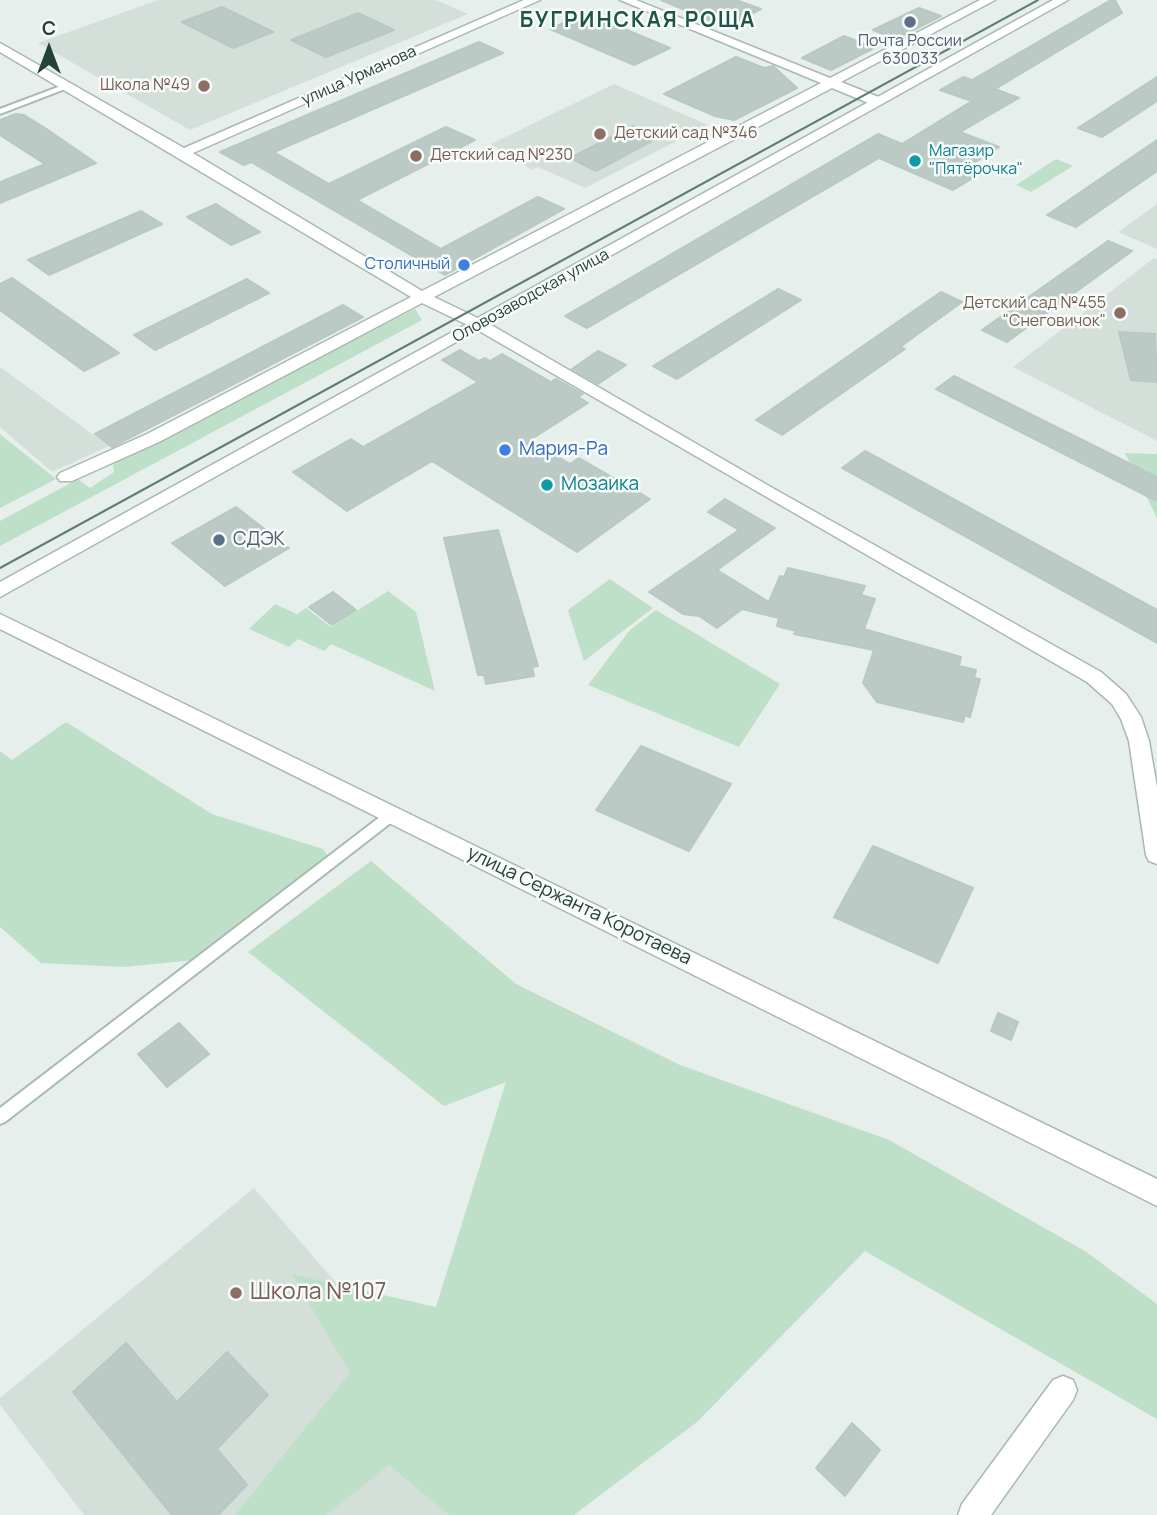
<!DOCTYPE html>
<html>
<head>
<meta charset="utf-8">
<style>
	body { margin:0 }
	#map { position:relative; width:1157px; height:1515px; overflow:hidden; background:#e6efeb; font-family:Manrope,sans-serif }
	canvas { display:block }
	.north { position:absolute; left:14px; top:14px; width:70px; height:70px; -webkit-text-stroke:5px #f7fbf9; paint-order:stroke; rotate:0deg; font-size:19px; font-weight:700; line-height:28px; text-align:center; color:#24423a }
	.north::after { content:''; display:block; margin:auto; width:24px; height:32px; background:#24423a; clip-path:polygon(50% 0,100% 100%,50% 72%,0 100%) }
</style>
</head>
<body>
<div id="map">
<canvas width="1157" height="1515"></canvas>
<div class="north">С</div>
</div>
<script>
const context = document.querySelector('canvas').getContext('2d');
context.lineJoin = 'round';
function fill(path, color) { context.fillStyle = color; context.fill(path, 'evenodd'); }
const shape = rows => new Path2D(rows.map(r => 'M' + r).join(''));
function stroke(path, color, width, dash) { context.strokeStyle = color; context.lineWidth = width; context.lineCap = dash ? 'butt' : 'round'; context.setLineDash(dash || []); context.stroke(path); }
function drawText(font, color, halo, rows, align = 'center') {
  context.font = font + ' Manrope,sans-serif'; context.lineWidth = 5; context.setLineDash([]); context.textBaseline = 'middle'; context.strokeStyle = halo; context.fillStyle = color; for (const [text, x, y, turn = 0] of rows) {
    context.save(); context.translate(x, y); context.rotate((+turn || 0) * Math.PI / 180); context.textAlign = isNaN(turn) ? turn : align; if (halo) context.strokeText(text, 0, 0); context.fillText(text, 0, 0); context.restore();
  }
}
const built = shape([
	[158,0,436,0,468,14,190,130,38,43],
	[614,84,708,125,585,188,538,167,532,170,491,144],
	[1157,204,1157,249,1118,232],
	[1154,258,1157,259,1157,441,1013,367],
	[0,367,109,446,52,472,0,427],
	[254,1188,537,1515,84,1515,0,1405,0,1398]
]);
const green = shape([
	[1056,159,1073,166,1031,192,1016,185],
	[415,309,422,320,0,546,0,521,78,479,90,488,114,472,113,462],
	[0,434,56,479,0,508],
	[1125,453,1157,454,1157,518],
	[610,579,653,608,584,661,568,610],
	[388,591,416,612,435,691,331,644,324,651,298,639,289,647,249,629,275,604,297,614,306,608,331,627],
	[656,610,780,684,739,747,588,685,630,630],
	[66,722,212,814,323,849,332,862,339,865,195,960,123,967,41,963,0,927,0,751,12,760],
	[371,861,516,984,680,1065,889,1140,1085,1251,1157,1304,1157,1419,865,1251,697,1422,574,1515,449,1515,389,1465,326,1515,235,1515,350,1373,292,1274,436,1307,506,1082,444,1106,248,952]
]);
const building = shape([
	[661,0,736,0,761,9,726,27,661,0],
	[1111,0,1115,0,1122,13,995,89,1019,98,960,132,999,147,963,170,976,176,953,190,879,158,587,328,565,316,878,134,902,144,972,101,940,90,963,77,972,80,1111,0],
	[222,7,273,32,233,48,182,22,222,7],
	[919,8,941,16,896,39,873,30,919,8],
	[358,13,394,30,326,57,291,40,358,13],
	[586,13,670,48,634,65,550,29,586,13],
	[844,36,874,48,831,70,802,58,844,36],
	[479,42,503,53,274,152,329,184,446,127,475,140,357,200,441,249,538,197,564,209,445,275,251,162,244,165,220,152,479,42],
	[736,57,764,68,773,66,797,88,734,120,715,116,664,94,736,57],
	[1157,77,1157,101,1102,137,1078,128,1157,77],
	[16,114,24,115,45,128,96,163,0,203,0,182,45,164,0,135,0,120,16,114],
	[633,126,659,137,596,171,570,158,633,126],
	[1157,140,1157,171,1076,227,1047,215,1157,140],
	[216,204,260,232,231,245,187,217,216,204],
	[141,211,162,224,49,275,28,260,141,211],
	[1108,241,1132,251,1007,342,982,330,1108,241],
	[12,278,119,353,84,371,0,310,0,284,12,278],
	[247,279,269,293,155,350,134,335,247,279],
	[778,289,801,300,677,379,653,366,778,289],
	[941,292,962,302,900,347,905,349,782,435,756,420,941,292],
	[343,305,363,317,112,447,95,434,343,305],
	[1119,332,1155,334,1157,382,1131,380,1119,332],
	[460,350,479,361,485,358,490,361,502,354,551,382,556,379,583,394,578,397,588,403,530,440,570,464,579,458,650,499,577,552,432,461,347,511,293,472,351,439,363,447,478,382,442,360,460,350],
	[598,351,626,365,598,384,572,369,598,351],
	[954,376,1157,477,1157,501,936,389,954,376],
	[865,451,1157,610,1157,643,842,468,865,451],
	[725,499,775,528,717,570,769,602,780,576,784,577,788,568,865,586,861,595,875,599,864,629,961,657,959,666,976,670,974,678,980,679,970,717,965,715,963,722,877,702,863,683,874,650,794,634,796,631,777,626,779,618,742,609,717,628,699,616,683,614,649,592,739,530,708,512,725,499],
	[236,507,289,548,225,586,172,543,236,507],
	[498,530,538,666,532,667,534,676,486,684,484,675,478,675,444,538,498,530],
	[333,592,356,610,332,625,309,607,333,592],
	[641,746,731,784,689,851,596,810,641,746],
	[873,846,973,888,938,963,834,917,873,846],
	[998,1013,1018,1022,1011,1040,991,1031,998,1013],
	[179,1023,209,1054,167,1087,138,1054,179,1023],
	[126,1343,177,1402,227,1352,268,1395,217,1449,247,1485,218,1515,172,1515,73,1392,126,1343],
	[852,1423,880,1450,845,1496,816,1468,852,1423]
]);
const service = shape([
	[66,84,73,86,0,114,0,109,66,84],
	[393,809,397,810,399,814,397,818,5,1122,0,1124,0,1108,389,810,393,809]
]);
const minor = shape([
	[524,0,540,0,193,153,422,291,821,83,620,0,636,0,830,78,980,0,995,0,841,82,881,98,881,104,871,104,832,88,434,297,486,322,776,490,1101,672,1126,694,1141,717,1149,741,1157,787,1157,864,1149,861,1146,855,1129,741,1121,719,1112,704,1087,682,474,328,422,303,159,442,72,481,60,481,57,477,60,473,147,434,411,297,0,52,0,43,184,148,524,0],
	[0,614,1157,1179,1157,1206,0,629,0,614],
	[1063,1376,1073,1380,1077,1390,1073,1400,991,1515,958,1515,962,1504,1053,1380,1063,1376]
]);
const tertiary = shape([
	[1053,0,1068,0,0,597,0,582,1053,0]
]);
const tram = shape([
	[0,568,1038,0]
]);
const markers = [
	[910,22,7,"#5c6f8a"],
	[204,86,7,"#8d6e63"],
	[600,134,7,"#8d6e63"],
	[416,156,7,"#8d6e63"],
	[915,161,7,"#0f9aa8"],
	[464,265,7,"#3f7fe0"],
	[1120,313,7,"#8d6e63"],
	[505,450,7,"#3f7fe0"],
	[547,485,7,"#0f9aa8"],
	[219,540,7,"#5c6f8a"],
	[236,1293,7,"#8d6e63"]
];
const farServicenames = [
	["Почта России",910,42],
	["630033",910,60]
];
const farStreetnames = [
	["улица Урманова",359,76,-24],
	["Оловозаводская улица",531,296,-29]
];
const farEducationnames = [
	["Школа №49",190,86],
	["Детский сад №346",614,134,"left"],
	["Детский сад №230",430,156,"left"],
	["Детский сад №455",1106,304],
	["\"Снеговичок\"",1106,322]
];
const farCulturenames = [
	["Магазир",929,152],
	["\"Пятёрочка\"",929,170]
];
const farShopnames = [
	["Столичный",450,265]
];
const shopNames = [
	["Мария-Ра",519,450]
];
const cultureNames = [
	["Мозаика",561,485]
];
const serviceNames = [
	["СДЭК",233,540]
];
const streetNames = [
	["улица Сержанта Коротаева",579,906,26]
];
const farDistrictnames = [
	["БУГРИНСКАЯ РОЩА",638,21]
];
const nearEducationnames = [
	["Школа №107",250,1293]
];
fill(built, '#d4dfda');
fill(green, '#bfe0c8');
fill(building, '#bbcac4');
stroke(building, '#b8c9c2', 2);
stroke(service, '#a8b8b2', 4);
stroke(minor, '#a8b8b2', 3);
stroke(tertiary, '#a8b8b2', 3);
fill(service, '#fff');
fill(minor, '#fff');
fill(tertiary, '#fff');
stroke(tram, '#5f7d75', 2);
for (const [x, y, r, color] of markers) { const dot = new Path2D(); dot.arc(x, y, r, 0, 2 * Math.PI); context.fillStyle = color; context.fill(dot); stroke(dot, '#f7fbf9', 2.5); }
drawText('16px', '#4e5e75', '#f7fbf9', farServicenames);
drawText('16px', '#24423a', '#f7fbf9', farStreetnames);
drawText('16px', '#785e54', '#f7fbf9', farEducationnames, 'right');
drawText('16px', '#0d838f', '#f7fbf9', farCulturenames, 'left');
drawText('16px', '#366cbe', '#f7fbf9', farShopnames, 'right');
drawText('19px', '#366cbe', '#f7fbf9', shopNames, 'left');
drawText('19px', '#0d838f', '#f7fbf9', cultureNames, 'left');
drawText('19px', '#4e5e75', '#f7fbf9', serviceNames, 'left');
drawText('19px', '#24423a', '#f7fbf9', streetNames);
context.letterSpacing = '2px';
drawText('bold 21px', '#1f5548', '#f7fbf9', farDistrictnames);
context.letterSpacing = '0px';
drawText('23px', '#785e54', '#f7fbf9', nearEducationnames, 'left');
</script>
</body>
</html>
